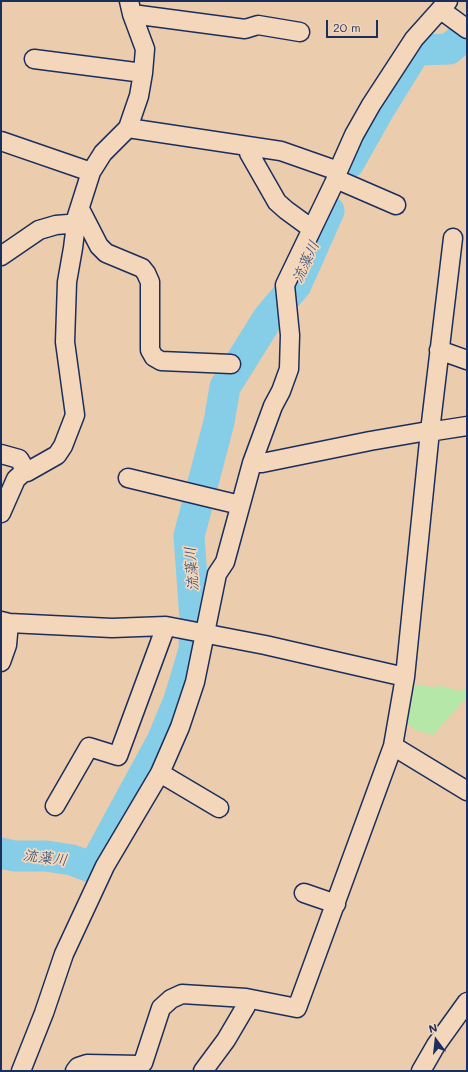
<!DOCTYPE html>
<html>
<head>
<meta charset="utf-8">
<style>
	body { margin:0 }
	#map { position:relative; width:468px; height:1072px; overflow:hidden; background:#ebccac; font-family:Mali,sans-serif }
	canvas { display:block }
	.frame { position:absolute; inset:0; border:2px solid #1b2f5e; pointer-events:none }
	.north { position:absolute; left:416px; top:1020px; width:40px; height:40px; -webkit-text-stroke:3px #f4d7bb; paint-order:stroke; rotate:345deg; font-size:11px; font-weight:700; line-height:16px; text-align:center; color:#1b2f5e }
	.north::after { content:''; display:block; margin:auto; width:14px; height:18px; background:#1b2f5e; clip-path:polygon(50% 0,100% 100%,50% 72%,0 100%) }
	.scale { position:absolute; left:326px; top:20px; width:52px; height:18px; box-sizing:border-box; border:2px solid #1b2f5e; border-top:0; padding-left:5px; font-size:12px; line-height:14px; white-space:nowrap; color:#1b2f5e; -webkit-text-stroke:3px #f4d7bb; paint-order:stroke }
</style>
</head>
<body>
<div id="map">
<canvas width="468" height="1072"></canvas>
<div class="frame"></div>
<div class="north">N</div>
<div class="scale">20 m</div>
</div>
<script>
const context = document.querySelector('canvas').getContext('2d');
context.lineJoin = 'round';
function fill(path, color) { context.fillStyle = color; context.fill(path, 'evenodd'); }
const shape = rows => new Path2D(rows.map(r => 'M' + r).join(''));
function stroke(path, color, width, dash) { context.strokeStyle = color; context.lineWidth = width; context.lineCap = dash ? 'butt' : 'round'; context.setLineDash(dash || []); context.stroke(path); }
function drawText(font, color, halo, rows, align = 'center') {
  context.font = font + ' Mali,"Klee One",sans-serif'; context.lineWidth = 3.5; context.setLineDash([]); context.textBaseline = 'middle'; context.strokeStyle = halo; context.fillStyle = color; for (const [text, x, y, turn = 0] of rows) {
    context.save(); context.translate(x, y); context.rotate((+turn || 0) * Math.PI / 180); context.textAlign = isNaN(turn) ? turn : align; if (halo) context.strokeText(text, 0, 0); context.fillText(text, 0, 0); context.restore();
  }
}
const green = shape([
	[407,684,432,687,442,686,459,691,467,688,467,697,433,735,415,730,403,719]
]);
const river = shape([
	[349,163,380,108,414,53,420,50,449,49,464,36,467,33],
	[1,853,14,856,46,856,72,860,93,868,162,741,179,700,194,650,195,619,189,536,219,422,225,387,268,318,296,285,329,211]
]);
const minor = shape([
	[441,10,467,29],
	[132,14,245,29,258,25,300,32],
	[34,59,143,73],
	[128,128,281,151,338,171],
	[1,141,91,172],
	[249,146,249,153,277,202,286,210,312,229],
	[336,179,396,205],
	[80,209,99,246,106,253,142,268,146,273,150,282,150,350,154,357,161,361,231,364],
	[453,238,430,431,405,677,393,746,467,791],
	[1,256,39,230,56,225,68,224,76,225],
	[439,350,467,360],
	[1,454,19,459,22,464,24,472],
	[252,463,262,463,370,441,422,432,435,431,467,426],
	[128,478,240,505],
	[1,513,16,479,24,472,27,472,57,455,63,446,75,415,65,342,67,282,73,248,77,216,91,172,103,153,128,128,139,96,143,73,145,49,132,14,129,1],
	[1,621,9,623,112,628,166,626,265,645,405,677],
	[1,662,7,645,9,623],
	[160,773,219,808],
	[55,806,89,747,118,756,166,626],
	[304,893,336,904],
	[21,1071,44,1013,64,954,105,866,160,773,180,727,195,682,217,574,225,562,252,463,273,406,281,391,289,369,290,335,285,285,336,179,338,171,354,135,371,105,414,39,448,1],
	[75,1071,78,1067,87,1064,140,1065,143,1063,161,1008,171,999,182,994,246,998,297,1008,393,746],
	[203,1071,226,1040,246,1006,246,998],
	[421,1071,436,1045,467,1002]
]);
const waterNames = [
	["流藻川",306,262,-65],
	["流藻川",192,569,-94],
	["流藻川",45,858,7]
];
fill(green, '#b4e7a8');
stroke(river, '#86cde7', 31);
stroke(minor, '#1b2f5e', 21);
stroke(minor, '#f4d7bb', 18);
drawText('italic 15px', '#2b4773', '#f4d7bb', waterNames);
</script>
</body>
</html>
